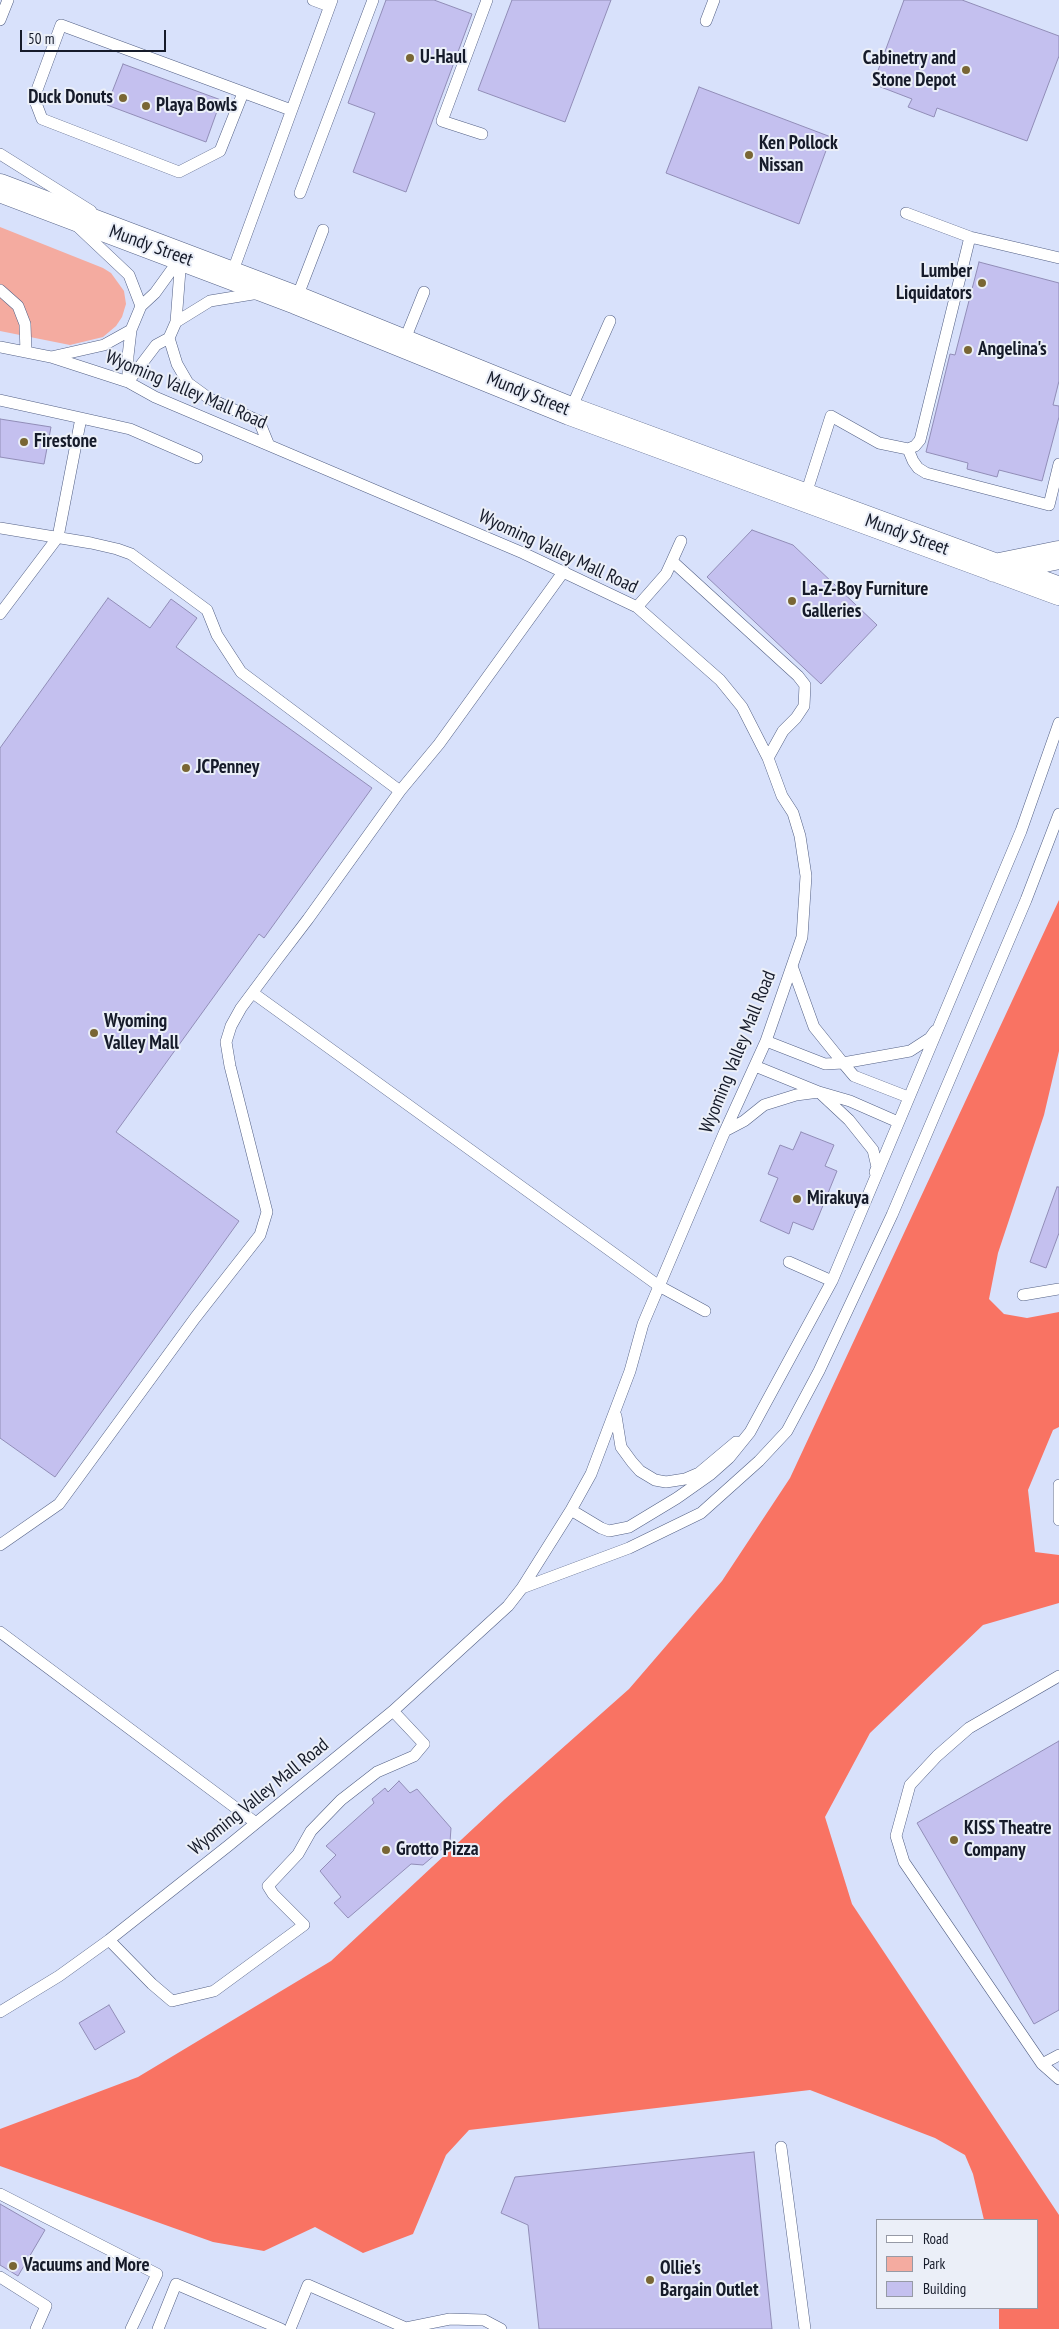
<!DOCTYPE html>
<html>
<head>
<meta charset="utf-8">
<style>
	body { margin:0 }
	#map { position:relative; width:1059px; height:2329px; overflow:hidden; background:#d8e1fb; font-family:"PT Sans Narrow",sans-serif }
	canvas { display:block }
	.legend { position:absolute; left:876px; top:2219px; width:162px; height:90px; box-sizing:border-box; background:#ebeff8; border:1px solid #969aa6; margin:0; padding:6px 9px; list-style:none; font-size:15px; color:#161b2a }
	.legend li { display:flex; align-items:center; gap:10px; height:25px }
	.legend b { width:25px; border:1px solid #969aa6 }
	.scale { position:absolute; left:20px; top:30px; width:146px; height:22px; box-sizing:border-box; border:2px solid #161b2a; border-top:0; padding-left:6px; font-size:15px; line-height:18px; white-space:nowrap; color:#161b2a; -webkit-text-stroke:4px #ebeff8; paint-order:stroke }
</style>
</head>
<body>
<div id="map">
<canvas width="1059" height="2329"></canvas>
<ul class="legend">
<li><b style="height:6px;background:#fff"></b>Road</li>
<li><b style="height:14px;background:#f4aba0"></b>Park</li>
<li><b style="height:14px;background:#c4c0ef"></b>Building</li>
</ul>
<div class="scale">50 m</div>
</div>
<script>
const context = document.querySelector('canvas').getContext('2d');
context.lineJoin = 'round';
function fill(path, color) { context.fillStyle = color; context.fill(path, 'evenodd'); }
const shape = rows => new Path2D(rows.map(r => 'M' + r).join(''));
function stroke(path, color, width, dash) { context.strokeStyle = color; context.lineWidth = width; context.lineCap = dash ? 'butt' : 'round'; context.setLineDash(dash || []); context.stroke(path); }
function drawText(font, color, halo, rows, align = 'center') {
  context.font = font + ' "PT Sans Narrow",sans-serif'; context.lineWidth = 4; context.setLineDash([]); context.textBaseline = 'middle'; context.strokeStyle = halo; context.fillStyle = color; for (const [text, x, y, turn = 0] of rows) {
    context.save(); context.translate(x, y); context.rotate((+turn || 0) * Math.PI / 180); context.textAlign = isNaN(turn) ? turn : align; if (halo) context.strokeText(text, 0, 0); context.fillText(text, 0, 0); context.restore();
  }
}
const green = shape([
	[0,227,103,268,111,273,124,291,126,304,122,317,116,326,103,337,70,345,0,331]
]);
const forest = shape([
	[1059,900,1059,1051,1044,1115,998,1253,989,1299,1004,1314,1027,1318,1059,1312,1059,1427,1053,1430,1028,1490,1035,1552,1059,1555,1059,1603,983,1625,870,1733,825,1817,852,1904,1059,2215,1059,2329,999,2329,999,2308,1038,2308,1038,2220,984,2220,973,2174,965,2155,935,2138,810,2090,469,2130,446,2155,413,2234,363,2253,315,2227,264,2251,213,2242,0,2166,0,2129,138,2077,331,1961,505,1799,629,1689,722,1581,790,1478]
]);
const building = shape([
	[386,0,434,0,472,14,406,192,353,172,375,113,348,103,386,0],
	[512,0,611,0,565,122,478,90,512,0],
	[904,0,962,0,1059,36,1059,56,1027,141,937,108,934,117,908,107,912,99,873,84,904,0],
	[123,64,221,100,206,142,107,105,123,64],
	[699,87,831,137,799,224,666,173,699,87],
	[979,262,1059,283,1059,381,1053,405,1059,406,1059,417,1042,481,999,470,997,477,967,469,968,463,926,452,950,354,955,355,979,262],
	[0,419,51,427,44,464,0,457,0,419],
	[752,530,793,545,877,625,821,684,707,577,752,530],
	[108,598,150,628,171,599,197,618,176,647,372,788,264,938,259,934,116,1132,239,1221,55,1477,0,1438,0,748,108,598],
	[801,1132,834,1145,825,1166,837,1171,813,1230,793,1222,789,1234,760,1221,778,1178,768,1174,780,1145,793,1150,801,1132],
	[1057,1187,1059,1187,1059,1233,1046,1268,1030,1262,1057,1187],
	[1059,1741,1059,2010,1034,2024,917,1823,1059,1741],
	[399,1781,410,1793,417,1789,451,1828,450,1842,423,1865,411,1864,348,1918,334,1903,341,1897,320,1871,336,1855,326,1846,374,1803,372,1799,385,1788,388,1792,399,1781],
	[109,2005,125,2032,95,2050,79,2023,109,2005],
	[754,2152,772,2329,539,2329,528,2225,501,2213,515,2177,754,2152],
	[0,2204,45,2230,18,2276,0,2265,0,2204]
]);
const service = shape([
	[313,0,329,6],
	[0,20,8,0],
	[706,21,714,0],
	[243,93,220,151,179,172,42,119,34,98,61,25,291,110],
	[482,134,442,121,487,0],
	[0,154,91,211],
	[300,193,373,0],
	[906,213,970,237],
	[231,276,332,0],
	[0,290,18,306,25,324,26,352],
	[259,293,210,301,176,322,169,338,177,364,188,383,210,399,259,421,268,443],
	[296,300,323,230],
	[141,306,155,293,181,257],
	[176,322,181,257],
	[403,344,424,292],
	[0,347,51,357,128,382,155,397,523,553,637,607,720,680,742,707,768,758,782,796,793,813,800,836,806,876,802,937,766,1041,725,1131,643,1324,630,1371,591,1474,571,1510,522,1588,508,1606,393,1711,228,1846,109,1940,59,1976,0,2012],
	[51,357,104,345,131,330,141,306,129,275,77,226],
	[128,382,156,345,169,338],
	[128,382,128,356,131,330],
	[0,400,81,418,58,537,0,614],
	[570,411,610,321],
	[81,418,130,429,197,458],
	[908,449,913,461,918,468,926,473,1049,505,1059,464],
	[805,497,831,416,879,443,908,449,915,446,920,440,970,237,1059,258],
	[0,528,91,543,117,549,131,554,207,610,217,635,241,672,400,791],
	[681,541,672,561,798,676,805,685,804,706,796,718,783,731,768,758],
	[637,607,666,574,672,561],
	[792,966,814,1027,843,1063,910,1051,930,1038,935,1031],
	[253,993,659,1286,705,1311],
	[766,1041,825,1064,843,1063,854,1076,908,1097],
	[755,1066,819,1092,850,1101,898,1122],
	[725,1131,744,1121,764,1105,796,1095,819,1092,849,1120,873,1150,877,1167,875,1172],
	[789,1262,832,1281],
	[1023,1295,1059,1289],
	[616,1416,621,1447,632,1462,640,1471,655,1480,666,1482,685,1479,699,1473,736,1442],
	[1059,1485,1059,1520],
	[571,1510,601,1528,609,1531,629,1527,677,1498,711,1474,729,1458,750,1432,832,1281,1021,831,1059,723],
	[0,1545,59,1504,195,1318,260,1235,267,1212,230,1066,226,1042,231,1026,241,1008,276,961,308,919,400,791,439,744,564,571],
	[522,1588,629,1548,701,1513,759,1461,787,1431,819,1371,892,1215,1026,900,1059,814],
	[0,1632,256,1823],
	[1059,1676,969,1728,937,1756,910,1785,896,1836,904,1862,1042,2064,1059,2079],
	[109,1940,152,1984,172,2001,214,1991,304,1925,273,1894,268,1886,298,1854,311,1831,341,1800,377,1772,414,1756,424,1744,393,1711],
	[1042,2064,1059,2055],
	[781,2147,805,2329],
	[0,2194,157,2274,131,2329],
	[0,2277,46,2306,36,2329],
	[158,2329,176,2284,281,2329],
	[290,2329,308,2285,406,2328,450,2319,484,2320,501,2329]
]);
const secondary = shape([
	[0,188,296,300,570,411,1059,591],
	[995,568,1059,555]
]);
const markers = [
	[410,58,5,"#796634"],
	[966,70,5,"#796634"],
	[123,98,5,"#796634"],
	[146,106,5,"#796634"],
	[749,155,5,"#796634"],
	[982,283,5,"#796634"],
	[968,350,5,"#796634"],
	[24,442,5,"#796634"],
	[792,601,5,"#796634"],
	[186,768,5,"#796634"],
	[94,1033,5,"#796634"],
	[797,1199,5,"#796634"],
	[954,1840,5,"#796634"],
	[386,1850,5,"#796634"],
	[13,2266,5,"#796634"],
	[650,2280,5,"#796634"]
];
const poiNames = [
	["U-Haul",420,58],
	["Cabinetry and",956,59,"right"],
	["Stone Depot",956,81,"right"],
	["Duck Donuts",113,98,"right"],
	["Playa Bowls",156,106],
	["Ken Pollock",759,144],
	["Nissan",759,166],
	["Lumber",972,272,"right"],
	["Liquidators",972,294,"right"],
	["Angelina's",978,350],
	["Firestone",34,442],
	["La-Z-Boy Furniture",802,590],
	["Galleries",802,612],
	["JCPenney",196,768],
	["Wyoming",104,1022],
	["Valley Mall",104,1044],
	["Mirakuya",807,1199],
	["KISS Theatre",964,1829],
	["Company",964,1851],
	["Grotto Pizza",396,1850],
	["Vacuums and More",23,2266],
	["Ollie's",660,2269],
	["Bargain Outlet",660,2291]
];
const streetNames = [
	["Mundy Street",151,246,20],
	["Wyoming Valley Mall Road",186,390,23],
	["Mundy Street",528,394,22],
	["Mundy Street",907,535,20],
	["Wyoming Valley Mall Road",558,552,25],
	["Wyoming Valley Mall Road",738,1052,-68],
	["Wyoming Valley Mall Road",259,1797,-39]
];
fill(green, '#f4aba0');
fill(forest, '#f97363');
fill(building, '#c4c0ef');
stroke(building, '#918db7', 1);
stroke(service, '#536085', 12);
stroke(secondary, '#536085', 29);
stroke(service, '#fff', 11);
stroke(secondary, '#fff', 28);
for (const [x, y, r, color] of markers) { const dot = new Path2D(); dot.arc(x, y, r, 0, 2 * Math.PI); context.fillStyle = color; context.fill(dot); stroke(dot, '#ebeff8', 2); }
drawText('bold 19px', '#161b2a', '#ebeff8', poiNames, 'left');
drawText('19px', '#161b2a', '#ebeff8', streetNames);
</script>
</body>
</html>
